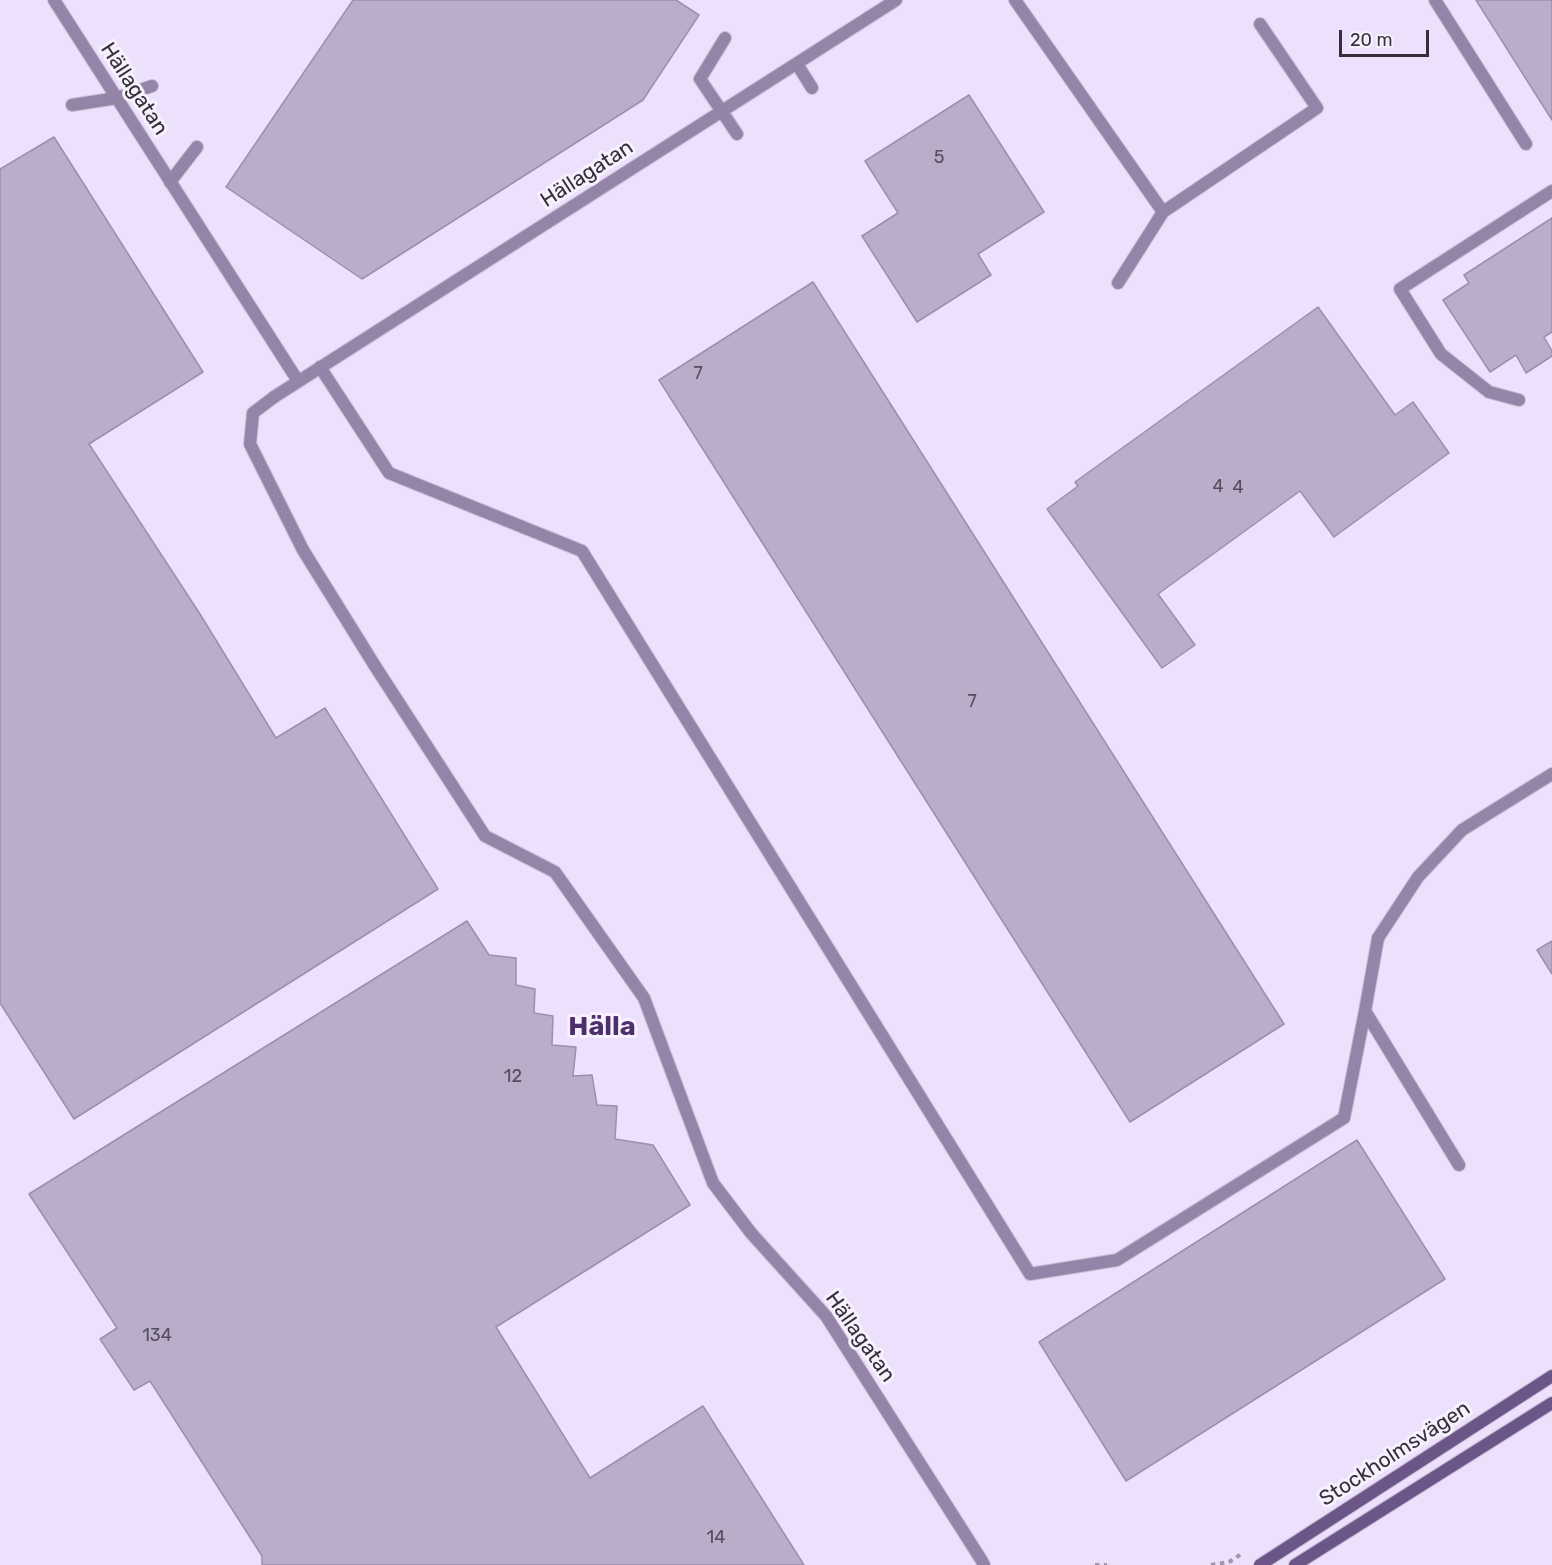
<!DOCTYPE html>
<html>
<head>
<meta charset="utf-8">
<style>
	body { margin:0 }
	#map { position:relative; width:1552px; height:1565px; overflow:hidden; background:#ece0fd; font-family:Rubik,sans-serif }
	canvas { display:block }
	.scale { position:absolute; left:1339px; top:30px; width:90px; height:27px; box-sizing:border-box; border:3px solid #342f3a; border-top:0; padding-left:8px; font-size:18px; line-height:21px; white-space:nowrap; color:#342f3a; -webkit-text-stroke:4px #f6f1fd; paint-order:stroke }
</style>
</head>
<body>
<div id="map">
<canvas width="1552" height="1565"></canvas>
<div class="scale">20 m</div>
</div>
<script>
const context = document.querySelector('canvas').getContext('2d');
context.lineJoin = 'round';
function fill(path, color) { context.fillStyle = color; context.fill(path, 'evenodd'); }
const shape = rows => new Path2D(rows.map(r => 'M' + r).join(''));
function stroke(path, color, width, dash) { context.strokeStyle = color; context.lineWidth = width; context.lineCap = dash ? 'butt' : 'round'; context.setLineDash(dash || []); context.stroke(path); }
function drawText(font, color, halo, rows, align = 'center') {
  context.font = font + ' Rubik,sans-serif'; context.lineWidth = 6; context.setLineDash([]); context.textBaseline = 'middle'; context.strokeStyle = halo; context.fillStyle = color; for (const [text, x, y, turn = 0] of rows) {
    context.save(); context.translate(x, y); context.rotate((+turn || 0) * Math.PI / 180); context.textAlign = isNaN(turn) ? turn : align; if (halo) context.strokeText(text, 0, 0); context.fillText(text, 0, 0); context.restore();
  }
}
const building = shape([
	[353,0,676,0,699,15,643,100,362,279,226,187,353,0],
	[1476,0,1552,0,1552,120,1476,0],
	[969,95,1044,212,978,254,991,275,917,322,862,236,898,213,865,161,969,95],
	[54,137,203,372,89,444,200,614,276,738,325,708,438,889,74,1119,0,1003,0,169,54,137],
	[1552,218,1552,332,1544,337,1552,351,1552,356,1526,373,1516,355,1490,372,1443,300,1469,283,1464,275,1552,218],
	[813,282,1284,1024,1130,1122,659,380,813,282],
	[1318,307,1395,415,1413,402,1449,453,1334,537,1300,491,1158,594,1195,645,1162,668,1047,509,1078,486,1075,482,1318,307],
	[467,921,489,955,516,958,516,985,535,989,534,1013,553,1016,552,1045,576,1047,573,1076,592,1075,597,1105,617,1106,615,1139,653,1145,690,1205,496,1327,590,1478,703,1406,804,1565,262,1565,262,1556,150,1381,134,1390,100,1339,117,1328,29,1194,467,921],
	[1552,941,1552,974,1537,950,1552,941],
	[1357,1140,1445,1279,1126,1481,1039,1342,1357,1140]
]);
const path = shape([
	[1095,1565,1107,1565],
	[1211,1565,1229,1562,1243,1553]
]);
const service = shape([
	[1015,0,1163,212,1118,283],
	[1435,0,1526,144],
	[725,38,700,79,737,134],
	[797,64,812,88],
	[72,105,117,98,152,86],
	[170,182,197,147],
	[1163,212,1317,108,1260,24],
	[320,367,389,473,582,551,1030,1274,1117,1260,1344,1118,1365,1011],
	[274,397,253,413,250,444,303,550,375,666,485,836,555,872,644,998,713,1183,751,1233,826,1316,982,1561,984,1565],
	[1519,400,1489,392,1441,354,1400,289,1552,191],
	[1378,938,1365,1011,1459,1165]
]);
const minor = shape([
	[54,0,298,381],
	[274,397,896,0],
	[1378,938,1418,877,1462,830,1552,774]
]);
const secondary = shape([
	[1260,1565,1552,1376],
	[1295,1565,1552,1403]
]);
const numberNames = [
	["5",939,158],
	["7",698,374],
	["4",1218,487],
	["4",1238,488],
	["7",972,702],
	["12",513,1077],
	["134",157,1336],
	["14",716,1538]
];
const streetNames = [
	["Hällagatan",134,89,57],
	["Hällagatan",587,174,-33],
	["Hällagatan",860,1337,55],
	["Stockholmsvägen",1395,1454,-33]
];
const districtNames = [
	["Hälla",602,1027]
];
fill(building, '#b9adc9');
stroke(building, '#9b90aa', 1.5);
stroke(service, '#c7bdd6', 14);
stroke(minor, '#c7bdd6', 14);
stroke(secondary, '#c7bdd6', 14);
stroke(path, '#a097ac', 4, [4.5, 4.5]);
stroke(service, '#9484a7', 12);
stroke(minor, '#9484a7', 12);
stroke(secondary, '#6c5587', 12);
drawText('18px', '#554e5e', null, numberNames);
drawText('21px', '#342f3a', '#f6f1fd', streetNames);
drawText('bold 27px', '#4d306b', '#f6f1fd', districtNames);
</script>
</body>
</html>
